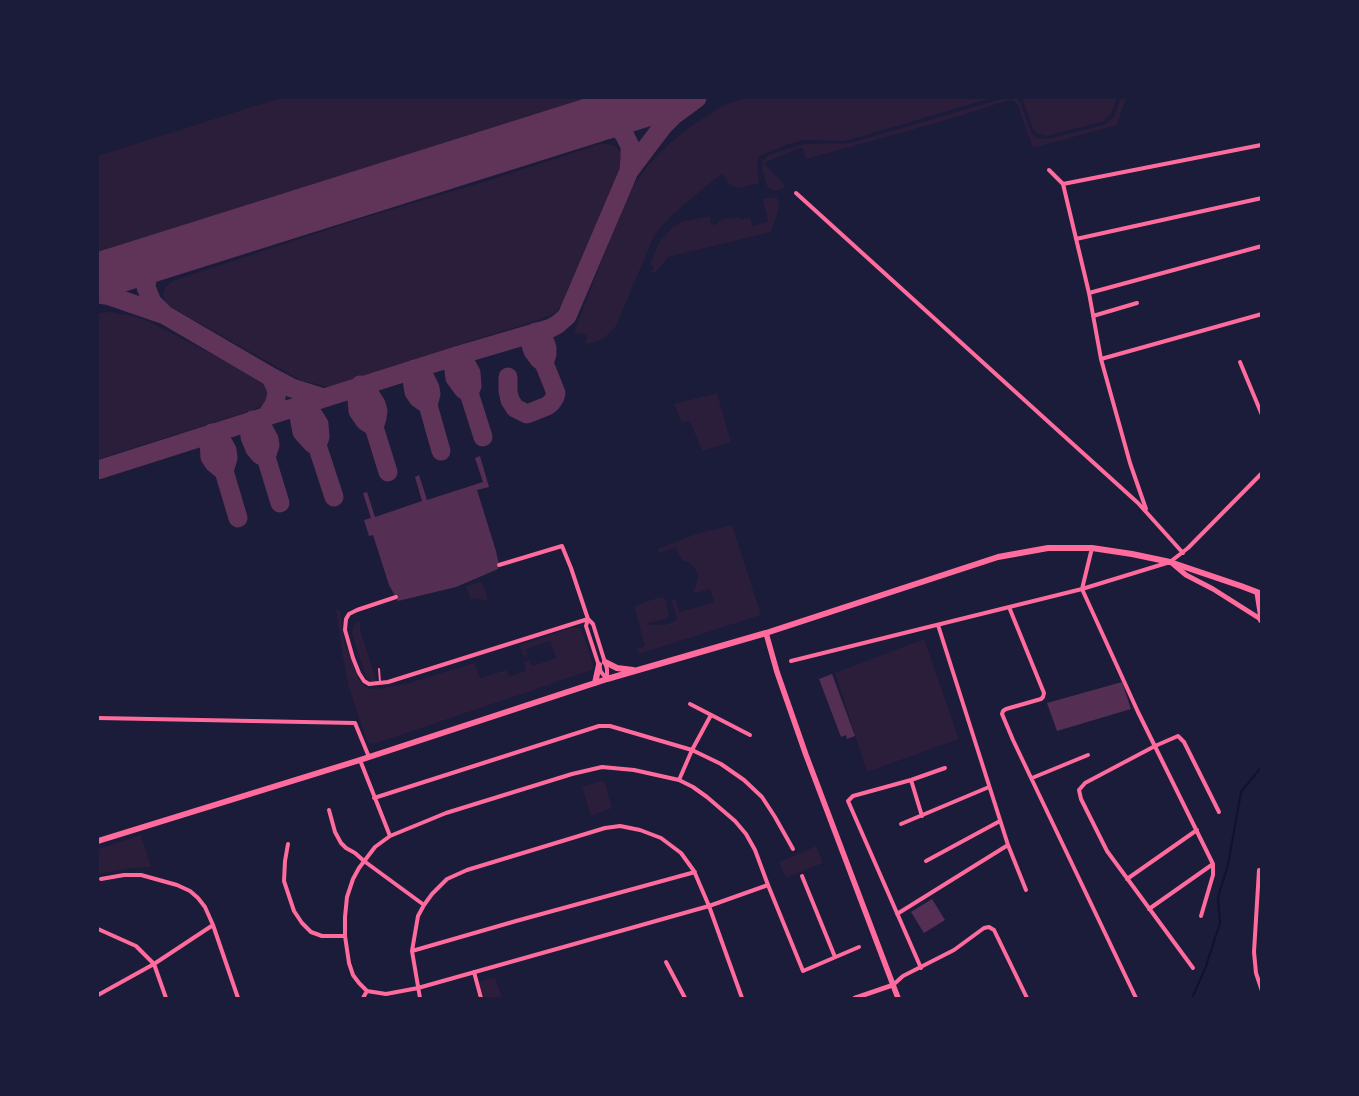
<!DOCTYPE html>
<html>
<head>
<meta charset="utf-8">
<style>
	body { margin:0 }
	#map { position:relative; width:1359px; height:1096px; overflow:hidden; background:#1b1b3a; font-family:Overpass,sans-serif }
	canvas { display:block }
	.frame { position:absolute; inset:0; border:99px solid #1b1b3a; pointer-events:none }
</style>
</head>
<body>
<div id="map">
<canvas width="1359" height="1096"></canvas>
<div class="frame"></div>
</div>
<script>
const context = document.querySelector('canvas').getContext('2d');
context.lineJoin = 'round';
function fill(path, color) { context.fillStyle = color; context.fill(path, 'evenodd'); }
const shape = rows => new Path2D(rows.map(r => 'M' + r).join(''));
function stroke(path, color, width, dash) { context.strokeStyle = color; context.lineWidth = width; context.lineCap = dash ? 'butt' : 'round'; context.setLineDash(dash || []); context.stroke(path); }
const green = shape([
	[280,98,598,98,305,192,98,257,98,156],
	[747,98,992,98,856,138,843,141,805,140,788,144,760,156,757,161,757,165,759,180,757,184,739,188,731,186,722,174,710,183,672,215,659,230,654,236,616,326,604,338,597,342,585,344,587,335,574,333,614,228,630,190,648,165,668,145,691,126,724,105],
	[1005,98,1017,98,1021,104,1031,132,1037,138,1047,139,1104,125,1114,116,1121,98,1126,98,1117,125,1033,148,1018,106,1013,100,1009,100,947,120,806,159,802,147,764,163,786,186,776,191,770,189,767,186,762,169,762,162,767,156,784,150,805,144,850,143],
	[1022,98,1117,98,1111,114,1102,122,1046,136,1038,134,1033,129],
	[600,144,607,144,615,146,620,151,622,157,621,166,564,301,558,310,555,313,539,320,455,346,331,387,324,386,300,380,171,307,165,302,163,294,165,287,172,281,360,219,490,180],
	[777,197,779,208,771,232,668,257,659,269,654,273,651,273,654,267,650,265,657,247,661,239,674,226,683,221,710,216,711,225,717,224,719,221,730,217,732,219,739,217,740,220,750,217,753,226,768,222,763,199],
	[108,312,137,317,150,322,262,380,268,386,269,391,269,397,266,403,261,406,250,411,98,459,98,313],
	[717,393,731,442,702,451,690,421,682,423,674,404],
	[732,525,761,615,639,654,637,649,645,646,634,606,660,597,664,598,666,601,669,616,663,620,647,623,648,625,664,625,674,622,677,618,672,602,672,600,675,599,680,612,714,602,710,589,695,593,693,590,696,585,698,576,695,568,690,563,682,560,676,549,674,548,659,553,658,549,696,534],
	[481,582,484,586,488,600,486,601,477,598,471,600,466,586],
	[336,609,340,610,345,644,359,680,365,686,371,689,378,689,406,684,474,663,480,678,506,670,509,676,526,671,524,662,529,660,532,666,556,658,550,641,526,649,528,655,523,656,520,645,573,627,579,628,582,630,593,665,592,670,374,744,369,743,366,739,349,687,343,659],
	[360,621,360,630,377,682,371,681,366,677,352,634,353,626,357,622],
	[924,639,959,739,867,772,835,673],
	[604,780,612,808,591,816,582,787],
	[141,835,151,867,132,868,98,874,98,849],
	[816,846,823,863,786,878,779,862],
	[495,977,502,998,484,998,479,982]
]);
const stream = shape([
	[1190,998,1192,998,1205,969,1220,923,1218,897,1228,865,1241,792,1262,766]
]);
const taxiway = shape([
	[591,120,606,121,616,126,624,134,630,146,630,158,629,171],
	[98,294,110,296,165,315,152,302,146,287,147,279,152,270,161,262,182,250],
	[165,315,271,377,277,391,276,398,274,405,267,415],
	[536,332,543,337,547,348,547,354,544,363,539,359,533,351,531,345,532,340,533,336,536,332],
	[456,356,464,360,471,373,472,386,469,393,463,389,455,378,453,363,456,356],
	[271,377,292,388,324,398],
	[508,377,508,391,510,400,515,408,527,414,547,406,551,403,555,397,556,393,544,363],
	[360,385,369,393,376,404,378,411,377,418,374,427,365,421,358,411,357,399,357,392,360,385],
	[469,393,483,437],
	[301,405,312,413,319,424,320,437,317,445,313,444,302,432,299,417,301,405],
	[428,405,418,398,414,392,412,380,414,369,424,376,430,388,431,394,428,405,441,451],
	[253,420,263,428,269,439,270,445,266,457,260,455,255,449,250,437,250,428,253,420],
	[374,427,388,472],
	[212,433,223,443,227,450,228,458,224,471,214,463,210,457,209,442,212,433],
	[317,445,334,497],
	[266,457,280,503],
	[98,470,456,356,551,328,558,324,567,316,629,171,663,126,674,115,697,98],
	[224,471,238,518]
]);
const runway = shape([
	[98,276,663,98]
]);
const building = shape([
	[480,456,489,487,477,490,496,551,499,565,498,569,456,587,398,601,389,585,373,535,369,536,364,520,371,518,363,493,367,492,375,517,422,501,415,477,419,475,427,500,483,482,475,458],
	[832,674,855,736,847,739,846,735,841,737,819,679],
	[1122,682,1131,709,1057,731,1047,703],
	[932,899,945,920,924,933,911,912]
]);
const service = shape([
	[379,669,380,682]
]);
const minor = shape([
	[1049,170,1063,184,1089,293,1101,359,1130,463,1146,509],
	[1063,184,1261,145,1262,147],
	[796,193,1138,503,1183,553],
	[1076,239,1262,198],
	[1089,293,1262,246],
	[1093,316,1137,303],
	[1101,359,1262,314],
	[1240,362,1262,415],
	[1092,548,1082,589,1138,712,1213,864,1213,875,1201,916],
	[499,565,562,546,571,568,588,619,593,624,607,669,607,679],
	[396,597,357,610,349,614,346,619,345,630,353,658,359,673,364,681,369,684,388,682,588,619],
	[1009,607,1044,693,1043,697,1041,699,1006,709,1003,711,1002,714,1013,740,1136,998],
	[588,619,586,626,601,672,607,679],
	[938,625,1008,845,1026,890],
	[791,661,1082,589,1170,562,1188,548,1262,473],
	[690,704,750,735],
	[98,718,355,723,369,757],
	[360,760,390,836],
	[1032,778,1088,755],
	[679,780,692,750,711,715],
	[911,780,922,816],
	[374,798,599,726,610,726,692,750,721,764,744,780,762,797,775,817,793,849],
	[329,810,335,832,341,843,346,848,355,853,364,861,424,905],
	[901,824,989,787],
	[288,844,285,861,284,881,294,911,302,923,311,932,322,936,345,936],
	[926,861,1000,821],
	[1259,870,1254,952,1256,973,1262,991],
	[802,876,835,957],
	[101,879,124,875,141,875,177,885,190,891,198,898,205,907,213,925,238,998],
	[1127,879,1197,830],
	[768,885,709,906,560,948,418,988,386,994,367,991,359,983,353,975,349,963,345,936,345,917,347,897,353,879,359,868,375,847,390,836,446,813,572,774,602,767,634,770,679,780,693,787,707,797,735,821,746,834,755,850,768,885,803,971,859,947],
	[1149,909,1213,864],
	[897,914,1008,845],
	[98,929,136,946,154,964,166,998],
	[412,951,516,921,695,872],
	[666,962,685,998],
	[921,968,848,801,853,796,911,780,945,768],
	[1193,968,1107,851,1081,799,1079,790,1085,783,1155,746,1178,736,1184,742,1219,812],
	[474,972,481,998],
	[893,985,903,976,954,950,984,928,989,927,994,930,1027,998],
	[98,995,154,964,213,925],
	[363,998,367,991],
	[420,998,412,951,418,916,424,905,432,894,447,879,467,870,605,828,620,826,640,830,661,838,681,853,694,871,709,906,742,998]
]);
const tertiary = shape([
	[1173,564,1186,575,1213,589,1262,620],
	[1257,593,1261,619],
	[855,998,893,985]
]);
const secondary = shape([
	[766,633,777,672,806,755,898,998]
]);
const primary = shape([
	[1261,620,1262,616],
	[605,662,617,668,633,670],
	[595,683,599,665],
	[98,841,360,760,607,679,766,633,998,557,1048,548,1092,548,1132,554,1170,562,1241,586,1262,594]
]);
fill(green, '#2a1e3b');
stroke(stream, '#12122b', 2);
stroke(taxiway, '#603358', 19);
stroke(runway, '#603358', 46);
fill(building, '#542f53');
stroke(service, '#ff6b9d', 2);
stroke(minor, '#ff6b9d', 4);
stroke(tertiary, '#ff6b9d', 5);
stroke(secondary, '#ff6b9d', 5.5);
stroke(primary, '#ff6b9d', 6);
</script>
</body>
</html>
